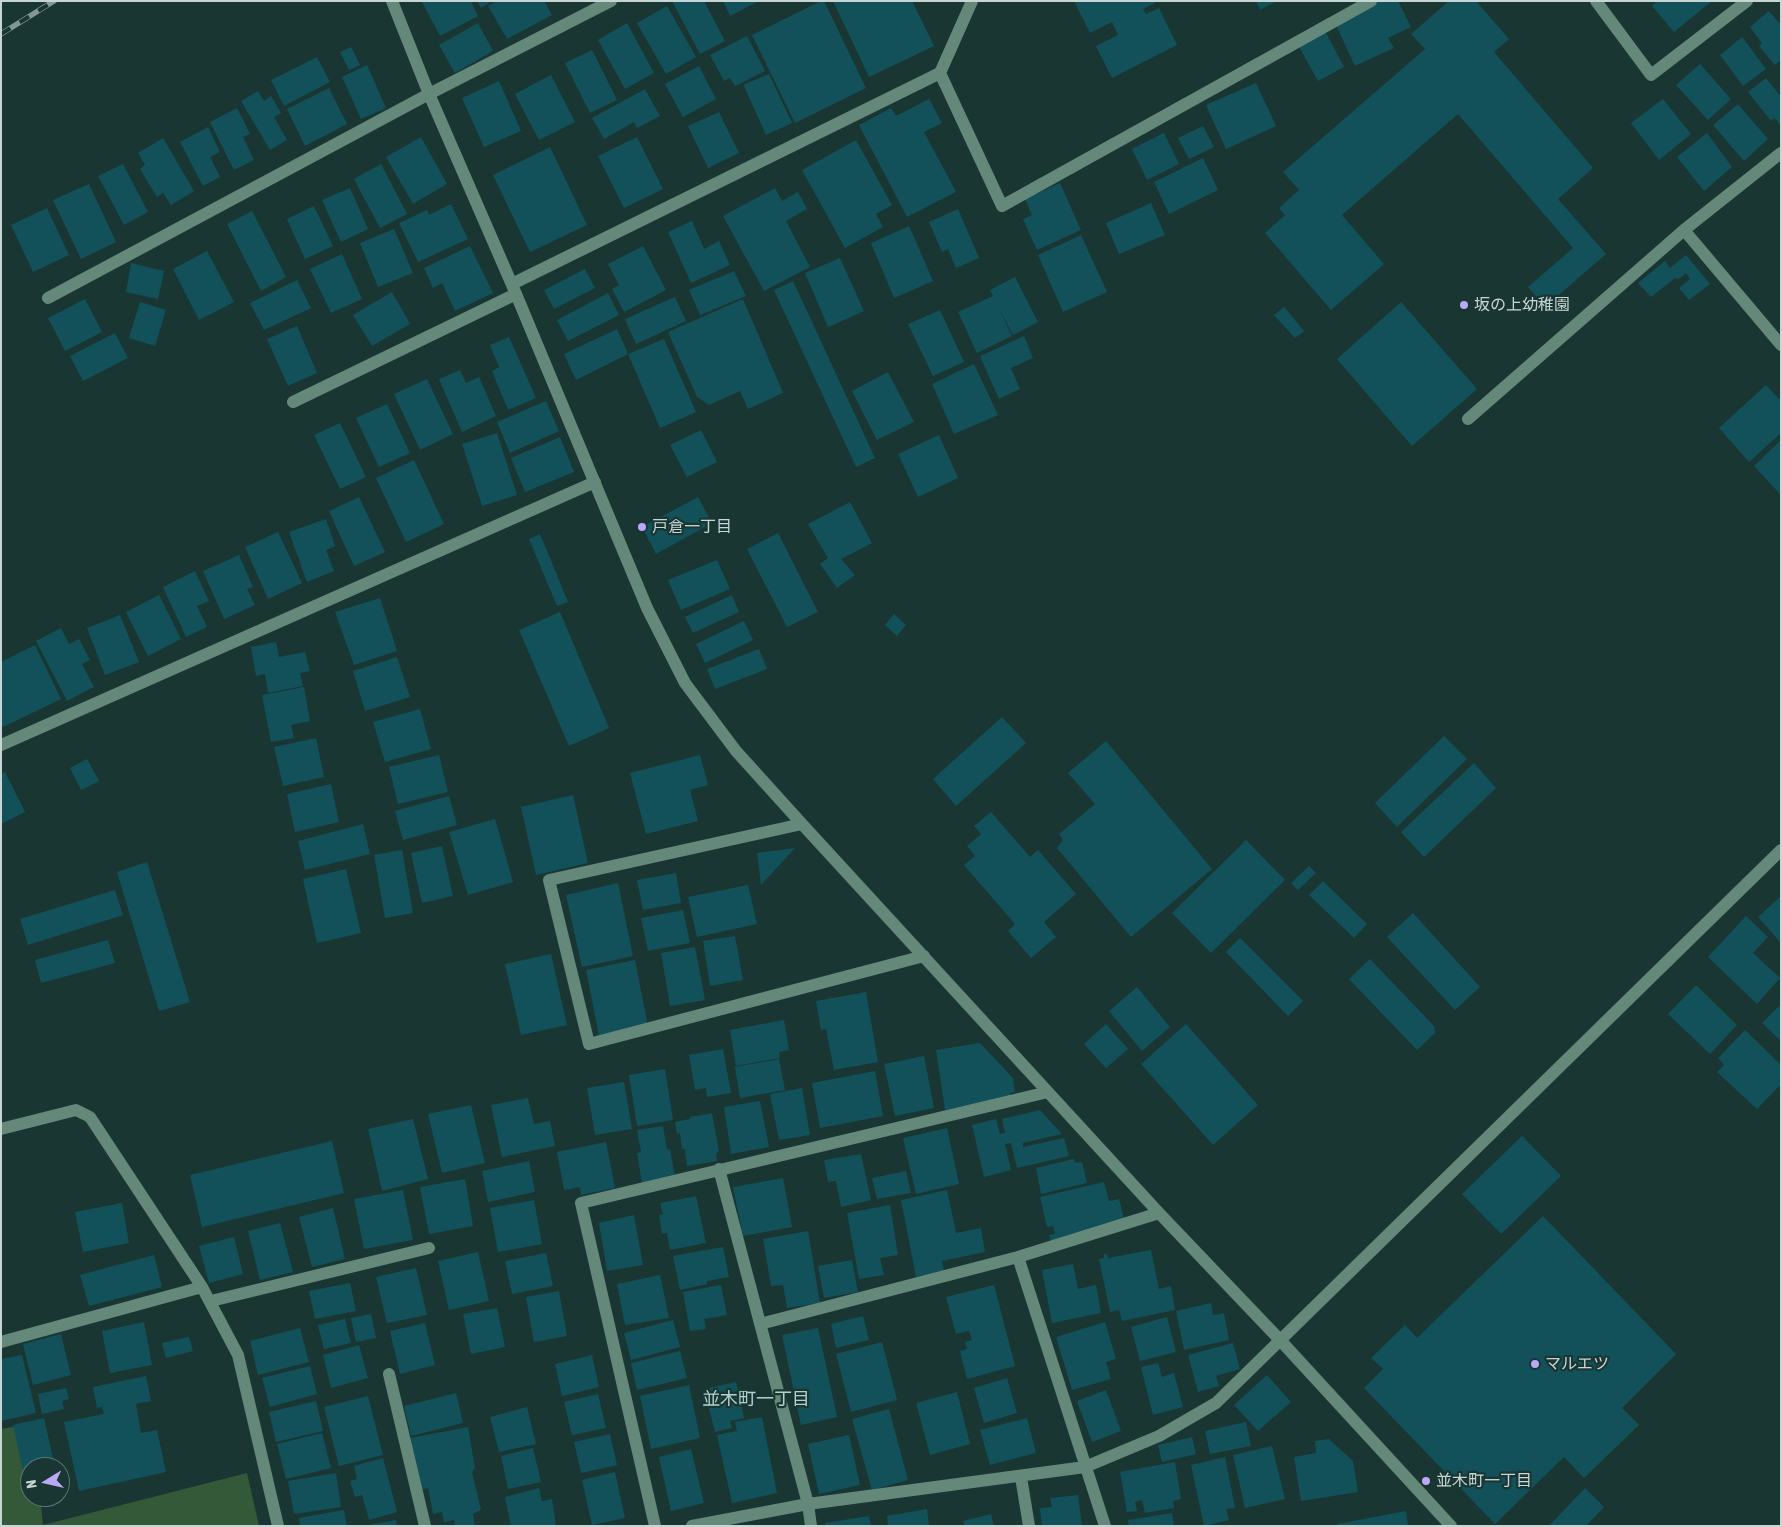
<!DOCTYPE html>
<html>
<head>
<meta charset="utf-8">
<style>
	body { margin:0 }
	#map { position:relative; width:1782px; height:1527px; overflow:hidden; background:#193633; font-family:"Asap Condensed",sans-serif }
	canvas { display:block }
	.frame { position:absolute; inset:0; border:2px solid #c6d6d5; pointer-events:none }
	.north { position:absolute; left:20px; top:1457px; width:50px; height:50px; box-sizing:border-box; background:#193633; border:1px solid #5e7674; border-radius:50%; rotate:261deg; font-size:14px; font-weight:700; line-height:20px; text-align:center; color:#c6d6d5 }
	.north::after { content:''; display:block; margin:auto; width:18px; height:22px; background:#baaaf6; clip-path:polygon(50% 0,100% 100%,50% 72%,0 100%) }
</style>
</head>
<body>
<div id="map">
<canvas width="1782" height="1527"></canvas>
<div class="frame"></div>
<div class="north">N</div>
</div>
<script>
const context = document.querySelector('canvas').getContext('2d');
context.lineJoin = 'round';
function fill(path, color) { context.fillStyle = color; context.fill(path, 'evenodd'); }
const shape = rows => new Path2D(rows.map(r => 'M' + r).join(''));
function stroke(path, color, width, dash) { context.strokeStyle = color; context.lineWidth = width; context.lineCap = dash ? 'butt' : 'round'; context.setLineDash(dash || []); context.stroke(path); }
function drawText(font, color, halo, rows, align = 'center') {
  context.font = font + ' "Asap Condensed","Noto Sans JP",sans-serif'; context.lineWidth = 4.5; context.setLineDash([]); context.textBaseline = 'middle'; context.strokeStyle = halo; context.fillStyle = color; for (const [text, x, y, turn = 0] of rows) {
    context.save(); context.translate(x, y); context.rotate((+turn || 0) * Math.PI / 180); context.textAlign = isNaN(turn) ? turn : align; if (halo) context.strokeText(text, 0, 0); context.fillText(text, 0, 0); context.restore();
  }
}
const green = shape([
	[32,1424,30,1497,40,1497,43,1525,247,1473,259,1526,1,1526,1,1429]
]);
const building = shape([
	[424,1,471,1,478,16,440,36,422,2],
	[477,1,492,1,481,8],
	[497,1,544,1,552,15,507,39,488,6],
	[672,1,704,1,725,41,700,54],
	[723,1,759,1,730,16],
	[821,1,824,1,866,88,795,123,752,35],
	[833,1,912,1,934,46,869,77],
	[1074,1,1154,1,1155,3,1143,9,1146,14,1159,8,1177,45,1112,78,1096,46,1118,35,1112,22,1090,33],
	[1256,1,1277,1,1260,10],
	[1379,1,1398,1,1411,27,1388,38,1394,48,1355,66,1335,23],
	[1449,1,1476,1,1509,39,1494,52,1593,168,1558,199,1606,254,1545,307,1528,287,1573,248,1458,114,1342,215,1384,264,1331,310,1265,233,1285,215,1279,208,1299,190,1283,172,1425,49,1411,34],
	[1657,1,1712,1,1674,32,1652,6],
	[667,6,696,57,666,74,637,23],
	[1769,11,1781,25,1781,60,1775,65,1759,46,1762,43,1750,27],
	[478,23,493,51,455,73,439,45],
	[627,23,654,73,625,89,598,40],
	[1325,31,1344,67,1318,81,1298,45],
	[747,36,765,71,735,86,730,78,724,81,710,55],
	[1742,37,1766,69,1743,86,1720,55],
	[351,47,360,65,349,70,340,52],
	[592,50,617,100,590,113,565,63],
	[317,57,330,82,284,106,271,80],
	[1700,64,1731,99,1708,120,1676,85],
	[367,65,386,108,361,119,342,77],
	[699,66,716,99,683,117,665,84],
	[769,74,792,123,766,135,744,86,745,84],
	[551,75,575,122,539,140,515,94],
	[1766,78,1781,97,1781,126,1775,118,1771,121,1748,92],
	[499,81,521,131,484,147,462,98],
	[1256,83,1276,126,1226,149,1206,105],
	[329,88,347,124,305,146,287,109],
	[645,89,660,116,637,128,634,122,604,139,592,118],
	[258,91,264,101,271,96,281,113,274,117,287,140,270,150,241,101],
	[929,99,942,123,924,132,956,192,907,217,859,125,891,108,896,116],
	[1663,99,1691,134,1659,160,1631,123],
	[1738,104,1768,139,1744,161,1713,125],
	[237,108,250,134,243,137,254,160,234,170,210,122],
	[719,112,739,153,708,168,688,126],
	[1203,126,1214,147,1189,159,1178,138],
	[208,127,220,152,210,157,220,177,203,186,180,142],
	[1164,133,1179,164,1147,180,1132,149],
	[1707,133,1732,167,1704,191,1677,157],
	[421,137,447,184,413,204,386,157],
	[637,137,663,189,624,208,598,156],
	[163,138,194,191,171,205,163,193,157,197,140,169,145,165,138,153],
	[856,140,892,205,876,214,883,227,845,248,802,170],
	[550,147,587,225,530,252,493,175],
	[1203,158,1218,190,1169,214,1154,182],
	[123,164,148,212,124,225,98,176],
	[381,164,407,214,380,228,354,179],
	[1060,183,1081,230,1037,250,1023,219,1032,215,1025,199],
	[89,184,116,242,81,259,53,200],
	[350,188,368,229,341,242,322,200],
	[775,188,782,201,798,192,807,209,786,221,810,267,764,291,723,216],
	[1151,203,1165,235,1119,254,1106,223],
	[451,204,468,239,418,262,399,223,427,210,429,215],
	[314,206,333,246,305,259,287,219],
	[47,208,69,255,33,272,11,225],
	[958,209,979,258,956,268,948,249,942,252,929,222],
	[252,211,286,277,261,291,227,224],
	[692,221,704,249,719,241,730,265,691,283,668,232],
	[909,226,933,281,894,298,871,243],
	[394,229,413,273,378,287,360,243],
	[1081,235,1107,292,1063,312,1038,255],
	[470,246,493,293,455,311,442,283,433,288,424,268],
	[643,246,666,290,624,312,612,289,619,285,608,264],
	[207,251,234,302,199,320,173,269],
	[342,254,362,299,331,313,310,269],
	[1686,255,1710,284,1689,300,1679,288,1690,279,1686,273,1679,279,1675,278,1651,297,1638,283,1665,261,1670,268],
	[840,258,864,311,828,327,805,273],
	[131,263,164,271,158,299,126,292],
	[585,269,595,288,554,309,544,290],
	[734,271,746,296,700,315,689,290],
	[1015,277,1038,322,1013,335,998,307,1012,336,977,353,958,312,993,296,990,290],
	[297,280,311,308,264,330,250,303],
	[793,281,875,458,856,467,774,290],
	[392,292,410,324,372,346,353,315],
	[608,293,619,315,568,341,557,320],
	[675,297,686,321,636,344,625,319],
	[85,299,102,332,65,351,48,318],
	[743,299,783,393,748,409,740,391,709,405,697,397,668,332],
	[140,302,166,310,155,346,129,338],
	[1401,302,1477,389,1412,446,1337,359],
	[1284,307,1304,331,1295,338,1274,315],
	[940,310,964,362,933,376,908,324],
	[297,326,317,373,288,386,267,339],
	[617,329,628,354,576,380,564,354],
	[115,333,128,358,83,381,70,356],
	[1024,336,1033,358,1011,368,1020,389,999,399,980,356],
	[509,337,536,398,508,410,492,371,499,367,490,345],
	[664,339,696,412,660,428,628,354],
	[974,364,998,415,954,434,932,384],
	[460,370,466,383,479,377,496,416,462,432,439,379],
	[888,372,914,422,877,440,852,391],
	[427,379,453,434,420,450,394,394],
	[1766,385,1781,401,1781,433,1749,462,1719,428],
	[546,401,559,431,510,453,497,422],
	[387,404,410,453,379,467,356,418],
	[340,423,366,477,340,489,314,435],
	[701,430,717,462,687,477,670,445],
	[497,433,517,495,482,506,462,444],
	[939,435,958,478,918,497,898,454],
	[560,437,574,472,525,492,511,458],
	[1781,440,1781,495,1754,466],
	[414,460,444,524,406,542,376,478],
	[359,497,385,552,354,566,329,511],
	[698,497,712,523,656,554,642,527],
	[850,502,872,543,841,559,855,575,837,588,820,564,828,558,808,524],
	[326,519,335,546,326,550,334,571,307,582,289,532],
	[278,532,302,583,268,599,245,547],
	[778,533,818,612,787,627,747,549],
	[540,534,568,602,557,606,529,539],
	[239,555,253,587,247,589,255,605,224,619,203,571],
	[717,560,730,589,681,610,668,580],
	[195,571,209,601,197,606,207,627,186,637,163,587],
	[159,595,181,639,148,656,126,612],
	[732,595,739,612,693,633,685,617],
	[380,598,397,651,354,665,335,612],
	[560,612,609,728,569,746,519,630],
	[894,614,906,625,897,636,885,625],
	[120,615,139,662,105,675,87,628],
	[744,621,753,640,705,663,696,644],
	[61,628,69,644,79,639,90,660,82,664,94,687,67,701,36,641],
	[276,642,279,657,305,652,310,671,300,673,303,686,268,693,265,674,256,676,251,647],
	[35,645,61,699,3,727,1,723,1,662],
	[759,649,767,669,715,689,707,669],
	[397,657,410,697,365,711,353,671],
	[304,687,310,721,291,725,294,738,271,742,262,695],
	[420,709,431,749,385,762,373,722],
	[1002,717,1026,743,956,806,933,779],
	[1444,736,1467,759,1397,827,1375,803],
	[316,738,324,777,283,786,274,747],
	[1106,741,1212,869,1131,937,1057,848,1063,840,1059,834,1095,804,1068,773],
	[439,755,448,792,398,804,389,767],
	[700,755,708,785,690,790,698,821,646,834,630,773],
	[87,759,99,781,81,790,70,768],
	[1474,763,1496,788,1424,857,1401,832],
	[5,772,25,812,1,824,1,774],
	[331,784,339,822,295,832,287,794],
	[573,795,588,863,536,875,521,807],
	[449,796,457,825,403,840,395,811],
	[991,812,1030,857,1038,850,1076,894,1044,922,1056,937,1031,958,1008,931,1015,924,964,865,975,856,967,846,981,834,974,826],
	[495,819,513,882,468,895,449,832],
	[363,824,370,854,305,870,298,841],
	[1246,840,1285,880,1211,953,1172,913],
	[442,846,453,896,422,903,411,853],
	[795,848,761,885,757,853],
	[402,850,413,913,385,918,374,855],
	[147,862,190,1002,159,1011,117,872],
	[1309,866,1316,873,1298,890,1291,883],
	[346,869,361,933,317,943,303,879],
	[676,873,681,903,643,910,637,880],
	[1323,881,1367,924,1354,938,1309,895],
	[618,883,633,956,582,967,566,895],
	[748,885,757,924,697,937,688,897],
	[115,890,123,915,28,945,20,919],
	[1781,896,1781,943,1758,917],
	[683,910,690,943,648,951,641,918],
	[1413,913,1480,987,1455,1010,1387,937],
	[1746,916,1768,937,1753,953,1780,978,1757,1004,1708,957],
	[735,936,743,980,710,986,703,941],
	[1240,938,1303,1001,1288,1016,1226,952],
	[108,940,115,963,41,983,35,960],
	[695,947,705,1000,670,1006,661,953],
	[551,954,567,1025,521,1035,505,964],
	[1370,959,1434,1026,1435,1033,1417,1050,1349,979],
	[635,960,648,1026,599,1036,586,970],
	[1696,985,1737,1025,1710,1054,1668,1014],
	[1137,987,1170,1027,1142,1051,1109,1011],
	[866,992,878,1062,834,1070,826,1029,821,1030,816,1001],
	[1781,1004,1781,1041,1762,1023],
	[784,1020,789,1050,779,1052,780,1058,736,1066,730,1030],
	[1106,1024,1128,1049,1106,1068,1084,1044],
	[1186,1024,1258,1105,1213,1145,1141,1064],
	[1745,1030,1781,1065,1781,1084,1757,1109,1717,1072,1724,1065,1718,1058],
	[980,1043,1013,1078,1015,1092,1010,1093,1011,1099,945,1110,936,1050],
	[723,1049,731,1093,707,1097,706,1088,695,1090,689,1055],
	[924,1056,934,1108,895,1116,884,1064],
	[779,1059,785,1090,740,1098,735,1067],
	[665,1069,673,1120,637,1126,629,1075],
	[875,1071,883,1116,820,1128,812,1083],
	[624,1082,632,1129,595,1135,587,1088],
	[802,1088,810,1135,779,1140,770,1094],
	[528,1098,534,1124,550,1121,555,1146,502,1157,491,1105],
	[760,1101,769,1147,731,1154,724,1107],
	[471,1105,485,1163,442,1173,428,1114],
	[1040,1110,1062,1134,1023,1143,1023,1147,1064,1138,1069,1156,1017,1168,1011,1143,1005,1144,1011,1170,984,1177,972,1125,996,1119,1000,1134,1005,1133,1002,1119],
	[712,1113,719,1152,716,1153,717,1161,687,1166,685,1149,682,1149,680,1133,677,1134,675,1122,690,1119,690,1117],
	[413,1119,428,1179,382,1191,368,1129],
	[663,1126,667,1150,670,1149,675,1177,642,1183,637,1153,641,1152,637,1130],
	[947,1128,959,1184,916,1194,903,1138],
	[1522,1136,1561,1176,1501,1234,1462,1194],
	[332,1141,344,1193,202,1227,190,1175],
	[606,1142,615,1188,581,1195,580,1187,564,1190,557,1152],
	[861,1154,871,1200,841,1207,836,1181,828,1182,824,1160],
	[1074,1159,1075,1163,1082,1162,1087,1183,1041,1194,1036,1168],
	[529,1161,535,1192,488,1202,482,1171],
	[906,1171,911,1193,877,1199,872,1178],
	[783,1178,792,1227,743,1236,733,1187],
	[465,1179,473,1226,429,1234,420,1187],
	[1104,1182,1109,1201,1119,1199,1125,1223,1051,1241,1049,1235,1055,1234,1053,1226,1047,1227,1040,1197],
	[403,1190,413,1240,364,1249,354,1199],
	[947,1190,956,1233,981,1228,985,1252,942,1261,944,1271,916,1277,901,1200],
	[696,1196,706,1243,670,1250,667,1233,662,1234,659,1215,663,1214,660,1203],
	[534,1200,542,1244,498,1252,490,1208],
	[122,1203,129,1243,83,1252,75,1212],
	[890,1205,898,1255,880,1258,884,1275,859,1279,847,1213],
	[333,1208,345,1259,312,1267,299,1217],
	[634,1215,643,1265,607,1271,599,1223],
	[1543,1216,1676,1354,1622,1408,1639,1425,1584,1478,1564,1457,1495,1524,1364,1388,1383,1369,1371,1358,1405,1325,1417,1338],
	[280,1223,293,1272,260,1280,248,1231],
	[808,1231,820,1303,787,1308,783,1285,771,1286,763,1239],
	[234,1237,243,1274,209,1283,199,1246],
	[723,1247,729,1277,707,1281,707,1284,680,1290,673,1256],
	[1151,1250,1159,1289,1171,1286,1175,1310,1122,1321,1119,1310,1110,1312,1099,1259,1104,1258,1104,1254,1107,1254,1108,1258],
	[478,1252,489,1301,449,1310,438,1261],
	[546,1253,553,1286,512,1294,505,1261],
	[154,1255,162,1287,89,1306,80,1275],
	[852,1260,858,1292,824,1298,818,1266],
	[1073,1264,1078,1289,1096,1285,1101,1313,1052,1323,1042,1270],
	[416,1268,427,1315,387,1323,376,1277],
	[660,1275,669,1318,625,1325,617,1284],
	[350,1283,356,1311,315,1319,309,1291],
	[721,1285,727,1315,704,1319,706,1329,690,1331,683,1292],
	[994,1285,1015,1366,967,1379,960,1351,967,1349,965,1342,972,1340,969,1331,956,1334,946,1297],
	[559,1291,567,1336,534,1342,526,1297],
	[1211,1303,1213,1315,1224,1313,1229,1340,1184,1350,1176,1311],
	[497,1308,505,1347,471,1354,463,1314],
	[371,1314,376,1338,356,1342,351,1318],
	[863,1316,869,1340,836,1348,831,1324],
	[1167,1317,1176,1352,1140,1361,1131,1327],
	[345,1319,351,1343,324,1349,318,1325],
	[673,1320,680,1347,631,1360,624,1333],
	[144,1322,152,1365,110,1373,102,1331],
	[1105,1322,1116,1359,1106,1362,1111,1379,1072,1390,1056,1337],
	[425,1323,435,1365,400,1374,390,1331],
	[300,1328,309,1362,258,1375,250,1341],
	[818,1328,837,1417,801,1425,782,1335],
	[61,1334,71,1375,33,1385,23,1344],
	[189,1337,193,1351,166,1358,162,1343],
	[882,1342,897,1400,851,1412,836,1354],
	[1233,1343,1240,1369,1216,1376,1219,1386,1198,1392,1188,1355],
	[359,1345,368,1378,331,1388,323,1355],
	[680,1351,687,1378,637,1390,631,1363],
	[22,1355,36,1413,1,1421,1,1359],
	[592,1355,599,1387,562,1396,555,1364],
	[1158,1363,1162,1377,1174,1373,1183,1407,1153,1415,1141,1367],
	[310,1366,317,1394,270,1407,262,1378],
	[1267,1375,1291,1402,1258,1431,1234,1405],
	[146,1376,151,1401,136,1404,141,1433,157,1430,166,1472,79,1491,64,1422,104,1414,102,1407,97,1408,93,1387],
	[1007,1378,1017,1413,984,1423,974,1388],
	[736,1382,744,1418,730,1421,732,1428,715,1432,704,1389],
	[689,1385,700,1438,651,1449,640,1396],
	[66,1388,69,1399,62,1401,64,1409,42,1414,38,1394],
	[1106,1390,1121,1431,1092,1442,1077,1401],
	[957,1392,970,1444,930,1455,916,1403],
	[456,1393,463,1423,411,1436,404,1406],
	[598,1394,606,1428,572,1435,564,1402],
	[368,1396,383,1455,339,1466,324,1407],
	[316,1401,323,1431,276,1442,269,1412],
	[527,1407,536,1444,499,1452,490,1417],
	[889,1409,908,1480,872,1490,852,1419],
	[762,1417,777,1493,732,1503,717,1435,737,1431,735,1422],
	[44,1418,55,1467,30,1467,30,1497,35,1498,29,1500,13,1425],
	[1027,1418,1036,1453,990,1465,980,1430],
	[1246,1422,1251,1446,1210,1454,1205,1431],
	[468,1427,475,1468,472,1472,481,1510,473,1514,475,1526,455,1526,454,1520,444,1522,442,1512,433,1514,428,1488,420,1490,410,1438],
	[322,1433,331,1468,286,1479,277,1444],
	[610,1434,617,1465,581,1473,574,1442],
	[849,1435,860,1485,819,1494,808,1444],
	[1192,1437,1196,1454,1162,1462,1158,1445],
	[1329,1439,1353,1461,1358,1492,1301,1501,1294,1457,1316,1453,1315,1441],
	[1272,1446,1285,1499,1245,1508,1233,1455],
	[533,1448,541,1482,508,1489,501,1456],
	[691,1449,704,1503,671,1511,659,1457],
	[1225,1457,1235,1508,1226,1509,1229,1520,1204,1526,1191,1465],
	[383,1458,397,1512,369,1520,362,1495,355,1497,350,1481,357,1479,354,1466],
	[1175,1462,1181,1499,1173,1501,1174,1508,1145,1513,1142,1500,1135,1502,1137,1511,1127,1512,1120,1472],
	[615,1472,625,1518,592,1525,582,1480],
	[336,1473,341,1507,294,1514,288,1481],
	[539,1488,542,1501,552,1499,556,1526,511,1526,505,1497],
	[1585,1488,1604,1507,1586,1526,1549,1526],
	[1078,1495,1082,1526,1042,1526,1040,1508,1052,1507,1050,1498],
	[927,1509,929,1526,888,1526,887,1516],
	[344,1510,347,1526,300,1526,299,1518],
	[1406,1511,1408,1526,1338,1526,1337,1524],
	[1172,1513,1174,1526,1129,1526,1128,1520],
	[991,1514,994,1526,965,1526,963,1521],
	[869,1516,871,1526,825,1526,825,1523],
	[396,1520,397,1526,369,1526,369,1525]
]);
const minor = shape([
	[392,1,429,94,516,294,647,608,685,683,736,751,802,824,1159,1213,1280,1340,1451,1526],
	[1596,1,1651,75,1747,1],
	[940,73,1002,206,1371,1],
	[1781,153,1684,230,1781,345],
	[512,284,940,73,972,1],
	[48,298,429,94,611,1],
	[293,402,516,294],
	[1468,419,1684,230],
	[1,745,595,482],
	[802,824,549,880,589,1044,924,956],
	[1,1129,76,1110,90,1117,202,1287,238,1355,278,1526],
	[719,1169,808,1504,811,1526],
	[1018,1257,1105,1526],
	[211,1301,429,1248],
	[760,1324,1018,1257,1159,1213],
	[1,1342,202,1287],
	[389,1374,425,1526],
	[1021,1477,1029,1526],
	[655,1526,581,1203,1048,1092],
	[692,1526,808,1504,1085,1467,1159,1436,1216,1403,1781,850]
]);
const rail = shape([
	[1,34,54,1]
]);
const markers = [
	[1464,305,5,"#baaaf6"],
	[642,527,5,"#baaaf6"],
	[1535,1364,5,"#baaaf6"],
	[1426,1481,5,"#baaaf6"]
];
const poiNames = [
	["坂の上幼稚園",1474,305],
	["戸倉一丁目",652,527],
	["マルエツ",1545,1364],
	["並木町一丁目",1436,1481]
];
const neighbourhoodNames = [
	["並木町一丁目",756,1399]
];
fill(green, '#345938');
fill(building, '#12515a');
stroke(minor, '#64887a', 12);
stroke(rail, '#819695', 5.5);
stroke(rail, '#193633', 4, [11]);
for (const [x, y, r, color] of markers) { const dot = new Path2D(); dot.arc(x, y, r, 0, 2 * Math.PI); context.fillStyle = color; context.fill(dot); stroke(dot, '#193633', 2); }
drawText('16px', '#c6d6d5', '#193633', poiNames, 'left');
drawText('18px', '#b0d1cd', '#193633', neighbourhoodNames);
</script>
</body>
</html>
